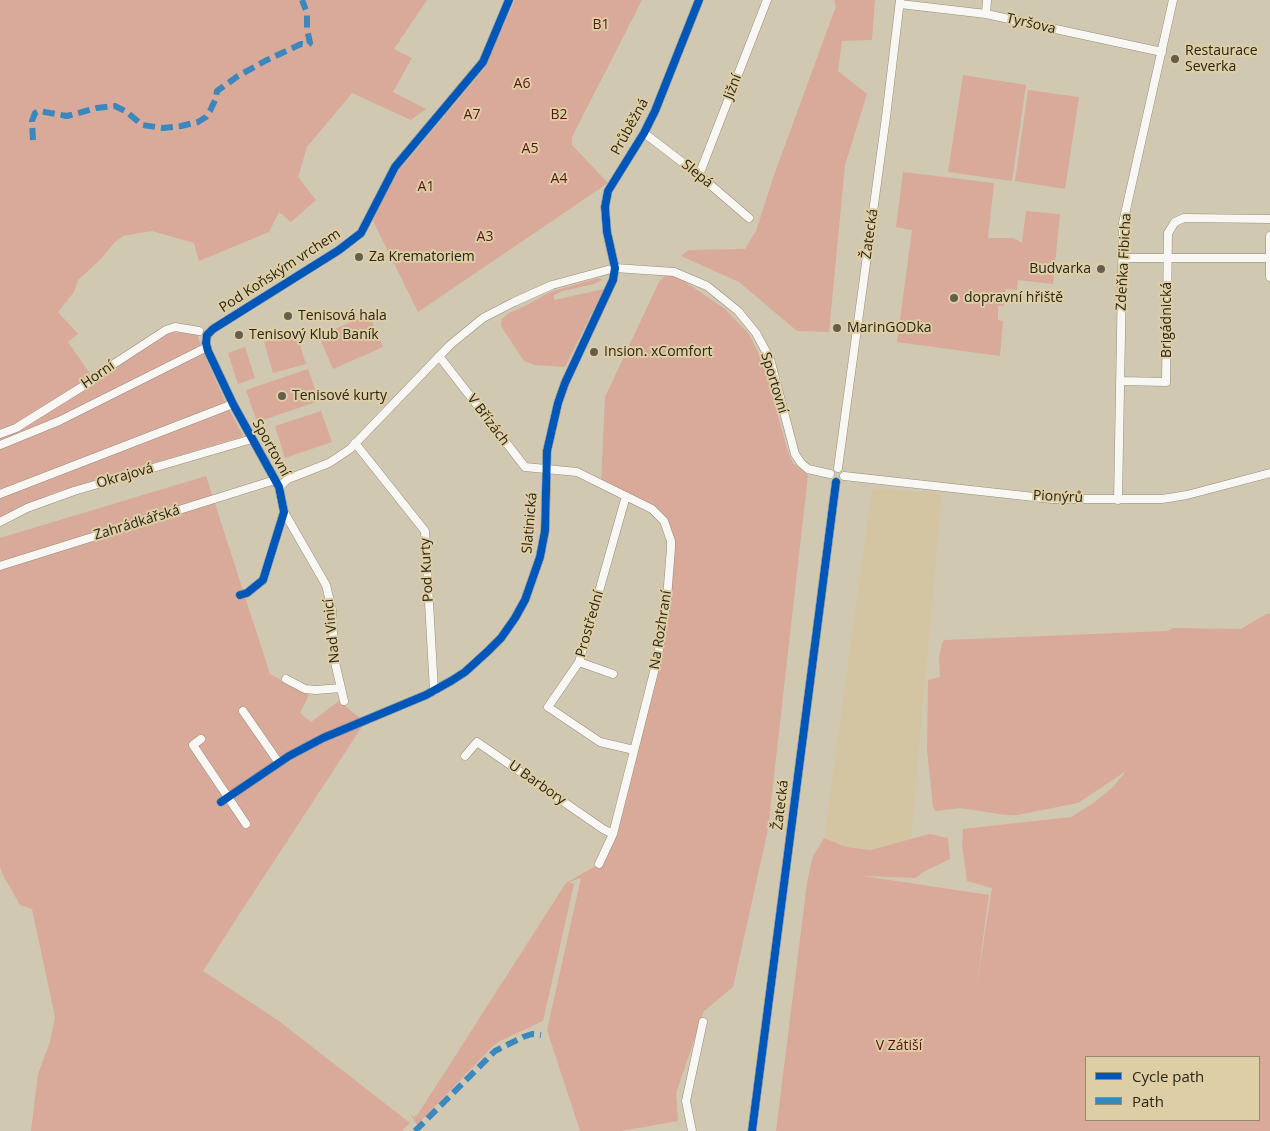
<!DOCTYPE html>
<html>
<head>
<meta charset="utf-8">
<style>
	body { margin:0 }
	#map { position:relative; width:1270px; height:1131px; overflow:hidden; background:#d1c8b2; font-family:"Open Sans",sans-serif }
	canvas { display:block }
	.legend { position:absolute; left:1085px; top:1056px; width:175px; height:65px; box-sizing:border-box; background:#decea5; border:1px solid #968a6b; margin:0; padding:6px 9px; list-style:none; font-size:15px; color:#2b2515 }
	.legend li { display:flex; align-items:center; gap:10px; height:25px }
	.legend b { width:25px; border:1px solid #968a6b }
</style>
</head>
<body>
<div id="map">
<canvas width="1270" height="1131"></canvas>
<ul class="legend">
<li><b style="height:6px;background:#0057b8"></b>Cycle path</li>
<li><b style="height:6px;background:#3a88bd"></b>Path</li>
</ul>
</div>
<script>
const context = document.querySelector('canvas').getContext('2d');
context.lineJoin = 'round';
function fill(path, color) { context.fillStyle = color; context.fill(path, 'evenodd'); }
const shape = rows => new Path2D(rows.map(r => 'M' + r).join(''));
function stroke(path, color, width, dash) { context.strokeStyle = color; context.lineWidth = width; context.lineCap = dash ? 'butt' : 'round'; context.setLineDash(dash || []); context.stroke(path); }
function drawText(font, color, halo, rows, align = 'center') {
  context.font = font + ' "Open Sans",sans-serif'; context.lineWidth = 4; context.setLineDash([]); context.textBaseline = 'middle'; context.strokeStyle = halo; context.fillStyle = color; for (const [text, x, y, turn = 0] of rows) {
    context.save(); context.translate(x, y); context.rotate((+turn || 0) * Math.PI / 180); context.textAlign = isNaN(turn) ? turn : align; if (halo) context.strokeText(text, 0, 0); context.fillText(text, 0, 0); context.restore();
  }
}
const built = shape([
	[872,489,942,493,911,839,871,850,846,847,824,838]
]);
const green = shape([
	[0,0,427,0,394,49,412,58,393,92,426,109,411,120,352,93,307,147,298,177,316,200,291,222,279,212,269,232,199,261,194,243,152,231,123,236,115,242,100,260,78,280,74,292,58,312,78,334,68,342,95,381,170,332,197,334,202,349,228,408,243,435,241,437,56,492,0,517],
	[515,0,642,0,572,137,572,145,608,183,418,312,373,221,391,180,484,69],
	[834,0,875,0,872,40,842,41,838,71,867,94,845,165,829,332,797,331,739,282,681,256,689,250,745,249,756,231,773,178,836,6],
	[963,75,1026,85,1012,181,948,172],
	[1028,90,1079,97,1065,189,1015,181],
	[903,172,994,183,988,238,1013,238,1022,243,1026,211,1060,214,1053,284,1018,280,1017,290,1006,289,1004,306,998,306,998,320,1003,321,1000,356,897,342,912,230,896,227],
	[667,273,681,279,725,309,749,334,764,365,788,452,793,463,808,475,768,829,733,987,704,1011,676,1093,678,1121,621,1131,580,1131,547,1030,581,878,569,882,574,884,543,1021,500,1041,492,1047,417,1125,410,1114,414,1117,418,1114,566,883,599,864,613,834,658,656,671,548,665,524,649,508,601,484,605,397,659,282],
	[598,278,602,280,594,284,563,291,554,295,554,300,604,289,565,367,535,365,524,361,501,326,502,319,509,313,525,306,550,292],
	[369,314,383,347,333,369,319,336],
	[296,332,306,364,273,373,264,342],
	[245,347,255,378,238,384,228,353],
	[308,369,319,401,257,422,246,390],
	[321,411,332,442,285,458,275,426],
	[206,476,270,674,309,695,300,713,311,722,339,701,365,722,231,927,203,971,279,1021,410,1123,402,1131,31,1131,38,1074,50,1042,55,1017,32,909,20,905,3,875,0,867,0,538],
	[1266,614,1270,614,1270,1131,776,1131,807,883,813,856,824,838,846,847,871,850,929,834,948,838,950,859,923,872,916,878,863,876,989,895,976,989,992,888,967,881,962,844,963,829,1071,817,1092,804,1113,787,1126,771,1078,803,1017,815,1006,815,960,808,936,811,933,807,927,750,928,680,940,677,939,658,942,643,945,640,1167,631,1173,628,1241,629],
	[1259,1057,1259,1120,1086,1120,1086,1057]
]);
const minor = shape([
	[900,4,986,14,1162,52],
	[986,14,987,0],
	[644,133,699,175,749,218],
	[699,175,767,0],
	[1270,236,1270,277],
	[1122,258,1270,258],
	[439,356,525,467,577,472,652,509,664,521,671,541,671,548,667,598,658,656,613,834,599,864],
	[1120,381,1166,382,1168,233,1175,222,1184,218,1270,219],
	[0,434,16,428,93,380,103,371,166,330,175,327,199,331],
	[355,443,425,531,434,691],
	[0,445,59,421,207,347],
	[838,468,886,117,900,0],
	[844,476,1052,499,1162,499,1187,495,1270,473],
	[279,487,288,479,329,463,350,449,450,345,483,318,514,302,552,285,615,268,674,272,707,286,738,311,756,333,770,359,795,454,801,463,808,469,830,474],
	[0,494,233,404],
	[626,496,579,662,548,707,600,742,634,750],
	[1118,500,1123,223,1173,0],
	[284,512,326,585,332,610,334,658,344,701],
	[0,522,27,508,74,491,252,439],
	[0,566,275,480],
	[240,595,247,593,263,580,284,512,279,487,233,404,208,351,206,343,207,335,213,329,339,250,361,233,395,167,483,62,509,0],
	[579,662,613,674],
	[286,679,305,689,316,690,341,688],
	[243,711,279,763],
	[201,739,193,745,246,824],
	[465,756,477,742,603,829,613,834],
	[221,802,289,756,323,738,426,695,451,681,465,672,488,651,501,638,515,618,525,600,540,557,545,531,547,451,558,403,565,383,613,280,615,268,607,232,605,207,608,191,644,133,655,111,699,0],
	[692,1131,686,1101,703,1022],
	[752,1131,836,482]
]);
const quiet = shape([
	[33,140,32,121,35,113,39,111,67,116,97,108,115,106,127,112,142,125,163,128,181,126,198,122,206,117,210,111,216,98,217,91,238,76,265,61,301,44,308,45,310,43,307,29,307,13,302,0],
	[415,1131,495,1051,523,1037,532,1034,541,1035]
]);
const cycleway = shape([
	[240,595,247,593,263,580,284,512,279,487,233,404,208,351,206,343,207,335,213,329,339,250,361,233,395,167,483,62,509,0],
	[221,802,289,756,323,738,426,695,451,681,465,672,488,651,501,638,515,618,525,600,540,557,545,531,547,451,558,403,565,383,613,280,615,268,607,232,605,207,608,191,644,133,655,111,699,0],
	[752,1131,836,482]
]);
const markers = [
	[1175,59,5,"#655e4c"],
	[359,257,5,"#655e4c"],
	[1101,269,5,"#655e4c"],
	[954,298,5,"#655e4c"],
	[288,316,5,"#655e4c"],
	[837,328,5,"#655e4c"],
	[239,335,5,"#655e4c"],
	[594,352,5,"#655e4c"],
	[282,396,5,"#655e4c"]
];
const streetNames = [
	["Tyršova",1031,24,13],
	["Jižní",733,87,-69],
	["Průběžná",630,127,-61],
	["Slepá",697,174,39],
	["Žatecká",870,234,-82],
	["Zdeňka Fibicha",1124,262,-87],
	["Pod Koňským vrchem",280,271,-33],
	["Brigádnická",1167,320,-90],
	["Horní",98,375,-35],
	["Sportovní",774,383,73],
	["V Břízách",488,420,53],
	["Sportovní",271,448,61],
	["Okrajová",125,476,-16],
	["Pionýrů",1058,497,3],
	["Zahrádkářská",137,523,-17],
	["Slatinická",530,523,-85],
	["Pod Kurty",427,570,-93],
	["Prostřední",590,624,-74],
	["Na Rozhraní",661,630,-81],
	["Nad Vinicí",332,631,-96],
	["U Barbory",537,783,35],
	["Žatecká",781,805,-83]
];
const parkNames = [
	["B1",601,25],
	["A6",522,84],
	["A7",472,115],
	["B2",559,115],
	["A5",530,149],
	["A4",559,179],
	["A1",426,187],
	["A3",485,237],
	["V Zátiší",899,1046]
];
const poiNames = [
	["Restaurace",1185,51],
	["Severka",1185,67],
	["Za Krematoriem",369,257],
	["Budvarka",1091,269,"right"],
	["dopravní hřiště",964,298],
	["Tenisová hala",298,316],
	["MarinGODka",847,328],
	["Tenisový Klub Baník",249,335],
	["Insion. xComfort",604,352],
	["Tenisové kurty",292,396]
];
fill(built, '#d4c5a2');
fill(green, '#d9a999');
stroke(minor, '#958e7d', 9);
stroke(minor, '#f8f7f3', 8);
stroke(quiet, '#3a88bd', 6, [12, 6]);
stroke(cycleway, '#0057b8', 8);
for (const [x, y, r, color] of markers) { const dot = new Path2D(); dot.arc(x, y, r, 0, 2 * Math.PI); context.fillStyle = color; context.fill(dot); stroke(dot, '#decea5', 2); }
drawText('14px', '#2b2515', '#decea5', streetNames);
drawText('14px', '#5b1511', '#decea5', parkNames);
drawText('14px', '#2b2515', '#decea5', poiNames, 'left');
</script>
</body>
</html>
